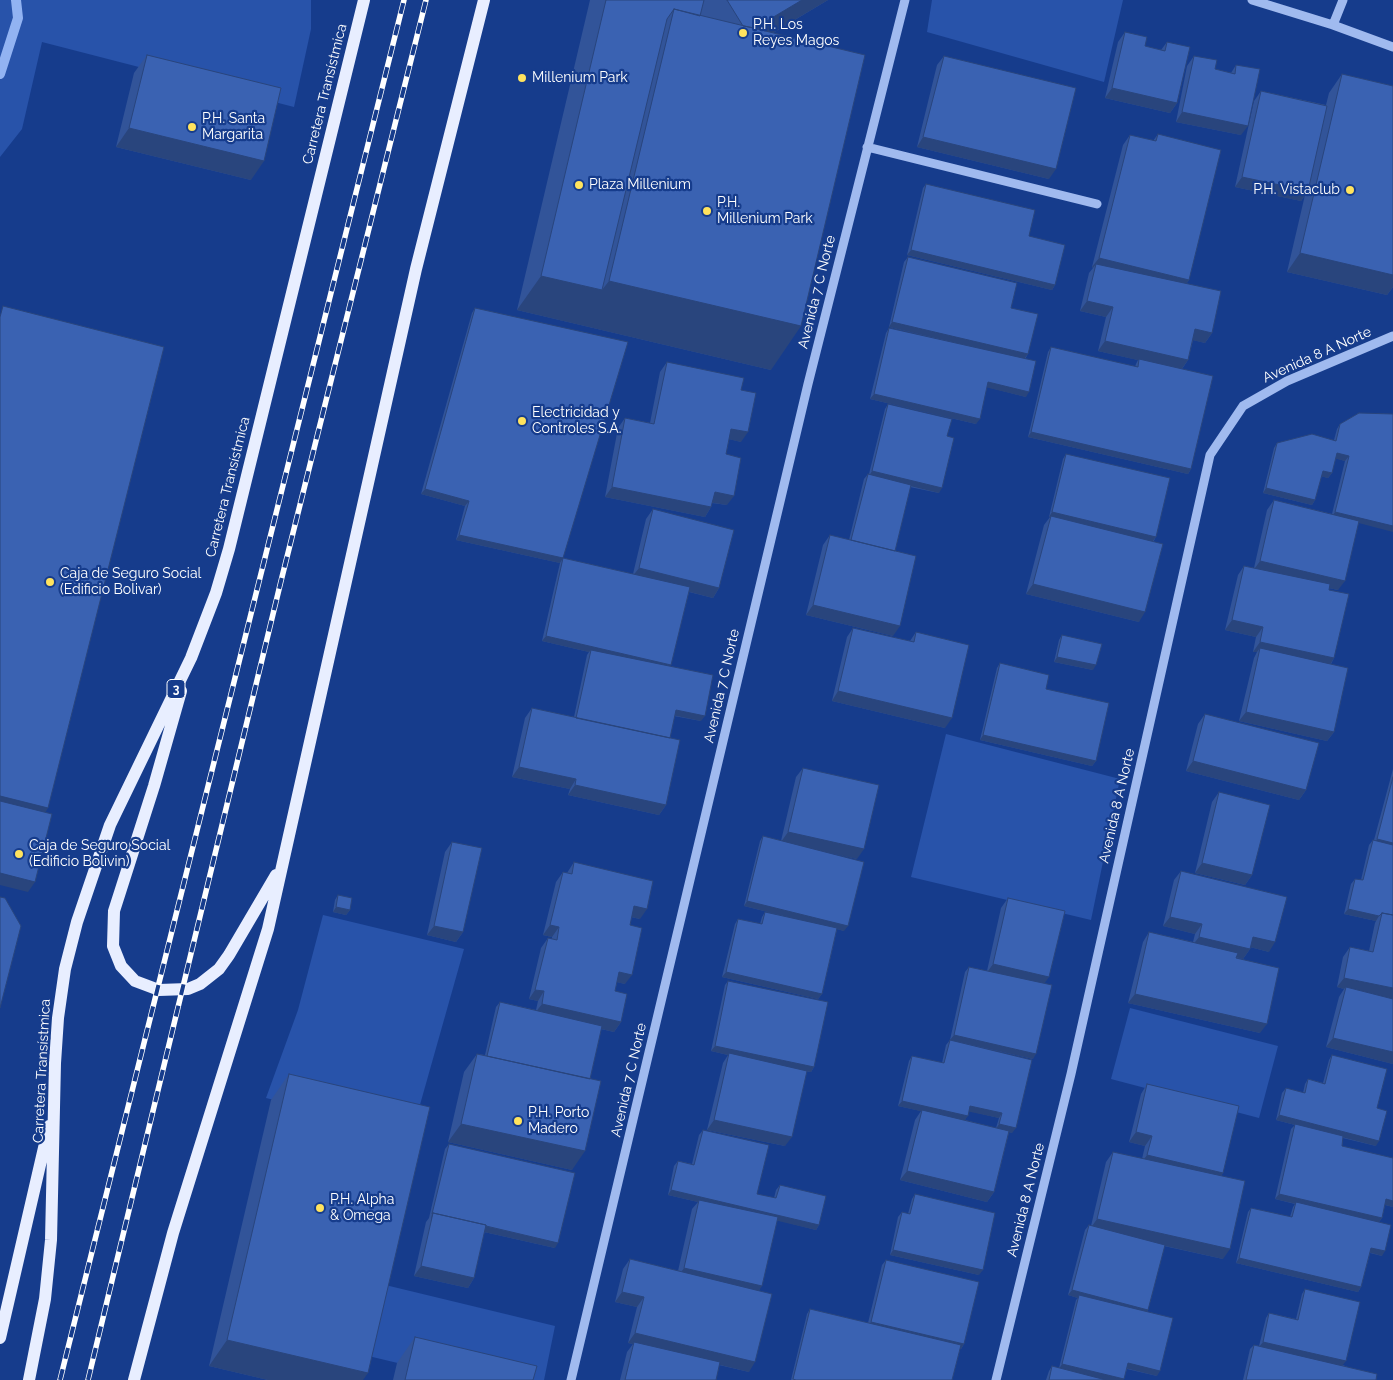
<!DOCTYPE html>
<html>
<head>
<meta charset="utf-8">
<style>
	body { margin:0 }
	canvas { display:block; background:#163c8c }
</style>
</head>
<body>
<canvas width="1393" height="1380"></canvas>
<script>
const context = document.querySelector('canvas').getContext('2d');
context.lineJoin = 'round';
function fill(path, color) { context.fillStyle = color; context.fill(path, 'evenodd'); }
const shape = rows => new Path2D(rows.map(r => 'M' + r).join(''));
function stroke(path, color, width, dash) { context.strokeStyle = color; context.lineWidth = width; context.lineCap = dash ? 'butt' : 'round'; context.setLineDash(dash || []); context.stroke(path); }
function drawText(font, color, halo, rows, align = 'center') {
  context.font = font + ' Raleway,sans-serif'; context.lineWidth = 4.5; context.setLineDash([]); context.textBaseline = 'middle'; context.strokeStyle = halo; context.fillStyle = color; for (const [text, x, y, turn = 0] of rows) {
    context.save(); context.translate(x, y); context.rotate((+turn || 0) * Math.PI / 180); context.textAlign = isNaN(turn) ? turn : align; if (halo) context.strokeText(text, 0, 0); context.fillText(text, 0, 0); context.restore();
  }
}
const green = shape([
	[0,0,311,0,311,29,294,107,42,42,22,129,0,157],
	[932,0,1123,0,1104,82,927,32],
	[946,734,1120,779,1091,920,911,877],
	[323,915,464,949,412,1133,266,1098,298,1010],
	[1130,1008,1278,1046,1259,1118,1111,1079],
	[377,1283,555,1326,544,1380,469,1380,360,1354]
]);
const stream = shape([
	[0,74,18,18,16,0]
]);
const minor = shape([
	[1252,0,1333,25,1393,47],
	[1333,25,1343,0],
	[867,147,1097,204],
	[571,1380,808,384,905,0],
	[996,1380,1071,1074,1210,455,1243,406,1287,381,1393,336]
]);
const major = shape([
	[181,691,154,786,114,911,113,946,121,966,135,981,159,990,188,989,200,984,219,969,229,955,276,875],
	[0,1338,49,1126],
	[29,1380,45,1299,51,1240,55,1063,58,1018,65,969,77,922,110,825,191,658,216,593,229,549,364,0],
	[134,1380,173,1233,268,929,416,269,484,0]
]);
const rail = shape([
	[60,1380,404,0],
	[88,1380,281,581,426,0]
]);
const wall = shape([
	[590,0,828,0,773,33,771,370,517,310],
	[1125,32,1145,46,1161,50,1167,42,1177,103,1170,113,1105,98,1118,42],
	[147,55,251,180,116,147,134,73],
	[944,56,1049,179,917,147,937,65],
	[1194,56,1215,69,1231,73,1236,65,1241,135,1176,122,1187,66],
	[1342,74,1393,86,1393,287,1387,295,1287,272,1305,195,1301,201,1235,187,1254,101,1261,91,1326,105,1329,93],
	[1158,134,1189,280,1186,284,1212,333,1205,343,1193,340,1188,360,1182,369,1191,469,1188,474,1028,437,1048,352,1051,347,1135,367,1136,364,1138,360,1098,351,1106,317,1080,311,1089,273,1093,268,1092,267,1123,145,1130,135,1153,141],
	[926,184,1029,236,1055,285,1052,290,907,255,923,188],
	[908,257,1011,308,1028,354,1025,359,1026,397,987,387,976,424,870,399,886,333,889,328,954,343,889,327,904,262],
	[475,308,563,558,633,574,646,519,653,509,719,588,713,598,689,592,670,666,701,721,674,716,669,738,666,805,659,815,568,795,570,789,512,777,525,718,532,708,574,717,587,655,589,652,542,641,560,563,456,540,465,506,421,494,472,313],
	[667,362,741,390,741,442,729,439,726,454,727,505,712,503,711,507,705,517,605,497,618,428,625,418,650,423,660,372],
	[888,404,947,436,939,493,910,487,895,551,893,636,806,615,823,545,830,535,849,540,864,479,868,474,869,474,885,409],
	[1359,413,1358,523,1338,590,1329,588,1334,658,1331,664,1334,732,1327,741,1239,721,1254,658,1257,652,1253,652,1256,637,1225,630,1238,575,1244,566,1254,568,1267,510,1274,500,1332,514,1345,461,1335,458,1332,473,1328,478,1321,476,1315,500,1312,505,1263,493,1274,448,1277,443,1334,440,1337,429,1340,424],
	[1066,454,1156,537,1153,542,1139,622,1026,594,1044,525,1050,517,1049,517,1063,459],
	[853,628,910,641,916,632,945,728,832,701,847,637],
	[1062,635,1093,670,1054,662,1059,640],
	[1000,663,1046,689,1096,761,1092,766,980,740,997,668],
	[1205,714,1306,790,1299,800,1186,771,1198,724],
	[803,768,857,859,822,851,844,931,837,929,822,994,818,999,722,977,735,924,738,919,760,924,762,917,765,912,788,917,744,906,760,841,763,836,781,841,796,777],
	[1393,769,1393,1064,1326,1047,1339,997,1344,989,1337,987,1343,957,1350,947,1369,951,1375,923,1376,921,1344,914,1351,884,1355,879,1361,880,1369,845,1373,840,1374,840],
	[1219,792,1252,875,1245,885,1195,873,1212,802],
	[452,842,463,932,456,942,427,935,445,852],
	[574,862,640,919,631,917,630,925,625,984,617,982,615,991,621,1022,614,1032,601,1029,590,1079,572,1170,448,1142,464,1072,477,1054,485,1055,496,1007,500,1002,536,1010,538,1001,529,999,541,948,548,938,552,939,552,937,543,935,556,882,563,872,567,873],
	[1181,871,1269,952,1250,947,1250,949,1243,959,1237,958,1260,1033,1128,1003,1143,942,1149,932,1193,942,1195,934,1163,926,1174,880],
	[338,895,350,910,346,915,333,912,335,900],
	[1008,898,1045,984,1033,1059,952,1041,1032,1060,1012,1133,1009,1132,994,1192,987,1202,900,1180,915,1120,921,1111,898,1106,909,1061,912,1056,942,1063,946,1045,950,1040,965,972,969,967,987,971,1001,908],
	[969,1111,999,1118,996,1128,965,1120],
	[728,981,814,1067,811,1072,804,1071,785,1146,707,1130,723,1063,728,1055,711,1051,725,985],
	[1332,1055,1377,1108,1376,1146,1343,1138,1342,1146,1393,1158,1393,1207,1385,1205,1382,1218,1379,1222,1382,1256,1370,1253,1361,1287,1358,1292,1236,1263,1248,1212,1251,1208,1290,1217,1293,1207,1295,1204,1275,1199,1291,1129,1295,1125,1276,1120,1282,1093,1286,1088,1303,1093,1305,1084,1308,1079,1323,1083,1329,1060],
	[289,1074,363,1380,268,1380,209,1366,271,1100],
	[1147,1084,1223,1173,1221,1176,1223,1259,1164,1246,1147,1312,1157,1376,1127,1369,1123,1380,1046,1380,1049,1371,1052,1366,1059,1368,1076,1300,1078,1298,1068,1295,1085,1230,1089,1225,1091,1226,1106,1162,1113,1152,1142,1159,1145,1146,1129,1142,1141,1094],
	[703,1130,757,1194,774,1198,776,1190,780,1185,819,1225,816,1230,777,1220,759,1291,749,1372,719,1365,716,1380,620,1380,627,1352,633,1344,628,1343,637,1307,615,1302,623,1269,630,1259,678,1271,692,1209,698,1202,668,1195,674,1166,678,1161,692,1164,699,1135],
	[449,1144,555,1248,484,1232,474,1278,468,1288,414,1276,426,1222,429,1218,445,1149],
	[915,1194,979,1275,890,1255,898,1217,902,1212,908,1214,912,1199],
	[886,1260,964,1344,961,1349,960,1349,952,1380,791,1380,807,1314,810,1309,868,1323,882,1265],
	[1305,1289,1343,1365,1376,1380,1243,1380,1250,1349,1254,1345,1259,1346,1266,1318,1269,1313,1296,1319,1302,1294],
	[415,1337,533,1380,393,1380,397,1363]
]);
const shadedWall = shape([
	[802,0,828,0,729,59,747,33],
	[1112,88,1177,103,1170,113,1105,98],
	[1182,112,1248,126,1241,135,1176,122],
	[129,128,264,161,251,180,116,147],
	[923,137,1056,169,1049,179,917,147],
	[1242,177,1308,191,1301,201,1235,187],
	[911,250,1055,285,1052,290,907,255],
	[1300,253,1393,275,1393,287,1387,295,1287,272],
	[1099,258,1189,280,1182,290,1096,264,1093,268,1092,267],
	[541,276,602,290,609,281,801,326,771,370,517,310],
	[1087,301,1113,307,1106,317,1080,311],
	[892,322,1028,354,1024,359,889,327],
	[1195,329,1212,333,1205,343,1188,339],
	[1105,341,1188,360,1181,370,1098,351],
	[988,382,1029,392,1026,397,985,387],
	[874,394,980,419,976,424,870,399],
	[731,429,748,432,741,442,724,438],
	[1031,432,1191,469,1188,474,1028,437],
	[1337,453,1349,456,1345,461,1333,458],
	[872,471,942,488,939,493,869,476],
	[1323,471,1332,473,1328,478,1319,476],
	[612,487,711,507,705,517,605,497],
	[1266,488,1315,500,1312,505,1263,493],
	[425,489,469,501,465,506,421,494],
	[715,492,734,496,727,505,708,502],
	[1052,512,1156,537,1152,542,1051,516,1050,517,1049,517],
	[1335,512,1393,526,1393,532,1332,516],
	[459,535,563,558,560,563,456,540],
	[1260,561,1345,581,1338,590,1253,571],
	[639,568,719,588,713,598,632,577],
	[1033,584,1145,612,1139,622,1026,594],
	[813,605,900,626,893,636,806,615],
	[1232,620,1263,627,1256,637,1225,630],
	[546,636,671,665,668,670,591,650,589,652,542,641],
	[1260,642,1334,658,1328,668,1260,648,1257,652,1253,652],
	[1057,657,1096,665,1093,670,1054,662],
	[838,691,952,718,945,728,832,701],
	[676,710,705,716,701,721,672,715],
	[1246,712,1334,732,1327,741,1239,721],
	[983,735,1096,761,1092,766,980,740],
	[1193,761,1306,790,1299,800,1186,771],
	[519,767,576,779,570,789,512,777],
	[575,785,666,805,659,815,568,795],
	[0,796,48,808,42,818,0,808],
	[788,832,864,849,857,859,781,842],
	[1377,839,1393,843,1393,848,1374,844],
	[1202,863,1252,875,1245,885,1195,873],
	[0,873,35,882,28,892,0,885],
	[747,901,848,926,844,931,744,906],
	[634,906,647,909,640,919,627,916],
	[336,907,350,910,346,915,333,912],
	[1348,909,1379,916,1376,921,1344,914],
	[1170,917,1202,924,1195,934,1163,926],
	[550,925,559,927,552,937,543,935],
	[434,926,463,932,456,942,427,935],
	[1199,937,1250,949,1243,959,1192,946],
	[1253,937,1275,942,1269,952,1246,946],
	[993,964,1049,977,1042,987,986,974],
	[619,972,632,975,625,984,612,981],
	[726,972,822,994,818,999,722,977],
	[1344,978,1393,988,1393,999,1346,987,1344,989,1337,987],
	[535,990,544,991,538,1001,529,999],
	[1135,994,1267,1024,1260,1033,1128,1003],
	[542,1004,621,1022,614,1032,535,1013],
	[954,1035,1036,1054,1033,1059,950,1040],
	[1333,1038,1393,1052,1393,1064,1326,1047],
	[715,1046,814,1067,811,1072,729,1055,729,1053,728,1055,711,1051],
	[902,1101,968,1116,964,1121,898,1106],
	[970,1106,1002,1113,999,1118,966,1111],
	[1279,1115,1379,1141,1376,1146,1276,1120],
	[714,1120,792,1137,785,1146,707,1130],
	[461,1124,585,1151,572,1170,448,1142],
	[999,1124,1016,1128,1012,1133,996,1129],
	[1136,1132,1152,1136,1145,1146,1129,1142],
	[1147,1155,1223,1173,1216,1183,1140,1165],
	[907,1171,994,1192,987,1202,900,1180],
	[671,1190,819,1225,816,1230,699,1202,699,1200,698,1202,668,1195],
	[1279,1194,1382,1218,1378,1223,1275,1199],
	[1386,1199,1393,1201,1393,1207,1382,1204],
	[432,1214,558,1243,555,1248,431,1220],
	[1097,1219,1230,1249,1223,1259,1090,1229],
	[1371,1248,1385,1251,1382,1256,1368,1252],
	[893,1250,983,1270,979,1275,890,1255],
	[1239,1258,1361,1287,1358,1292,1236,1263],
	[421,1266,474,1278,468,1288,414,1276],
	[684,1268,762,1286,756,1295,677,1278],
	[1072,1290,1148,1310,1145,1314,1079,1295,1078,1298,1068,1295],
	[622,1292,644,1297,637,1307,615,1302],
	[871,1322,964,1344,961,1349,867,1327],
	[635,1333,755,1362,749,1372,634,1344,634,1342,633,1344,628,1343],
	[227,1340,368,1373,363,1380,268,1380,209,1366],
	[1263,1342,1346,1361,1342,1366,1259,1347],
	[1128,1363,1160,1371,1157,1376,1125,1368],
	[1062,1364,1124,1379,1123,1380,1106,1380,1059,1369]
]);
const building = shape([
	[606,0,704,0,700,16,674,9,667,19,602,290,541,276,606,0],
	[727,0,802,0,755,28,743,26,727,0],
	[674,9,865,55,801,326,609,281,674,9],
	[1125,32,1147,37,1145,46,1165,51,1167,42,1190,47,1177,103,1112,88,1125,32],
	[147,55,281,88,264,161,129,128,147,55],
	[944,56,1076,88,1056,169,923,137,944,56],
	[1194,56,1217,60,1215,69,1235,74,1236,65,1260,69,1248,126,1182,112,1194,56],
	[1342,74,1393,86,1393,275,1300,253,1342,74],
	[1261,91,1327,106,1308,191,1242,177,1261,91],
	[1158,134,1221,150,1189,280,1099,258,1130,135,1156,141,1158,134],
	[926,184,1035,210,1029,236,1065,245,1055,285,911,250,926,184],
	[908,257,1017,283,1011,308,1038,314,1028,354,892,322,908,257],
	[1096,264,1221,291,1212,333,1195,329,1188,360,1105,341,1113,307,1087,301,1096,264],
	[3,306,164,347,48,808,0,796,0,317,3,306],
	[475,308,628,342,563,558,459,535,469,501,425,489,475,308],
	[889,328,1036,361,1029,392,988,382,980,419,874,394,889,328],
	[1051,347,1138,367,1139,359,1213,376,1191,469,1031,432,1051,347],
	[667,362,744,378,741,390,756,393,748,432,731,429,726,454,741,458,734,496,715,492,711,507,612,487,625,418,654,424,667,362],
	[888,404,952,419,947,436,954,438,942,488,872,471,888,404],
	[1359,413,1393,414,1393,526,1335,512,1349,456,1337,453,1332,473,1323,471,1315,500,1266,488,1277,443,1312,434,1336,441,1340,424,1359,413],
	[1066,454,1170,478,1156,537,1052,512,1066,454],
	[868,474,911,485,895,551,851,540,868,474],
	[1274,500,1359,521,1345,581,1260,561,1274,500],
	[653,509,734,530,719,588,639,568,653,509],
	[1051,516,1163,544,1145,612,1033,584,1051,516],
	[830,535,916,556,900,626,813,605,830,535],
	[563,558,690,587,671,665,546,636,563,558],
	[1244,566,1330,584,1329,590,1349,594,1334,658,1260,642,1263,627,1232,620,1244,566],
	[853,628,914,642,916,632,969,645,952,718,838,691,853,628],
	[1062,635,1102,644,1096,665,1057,657,1062,635],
	[1260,648,1348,668,1334,732,1246,712,1260,648],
	[591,650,713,675,705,716,676,710,670,738,576,718,591,650],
	[1000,663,1049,675,1046,689,1109,703,1096,761,983,735,1000,663],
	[532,708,680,740,666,805,575,785,576,779,519,767,532,708],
	[1205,714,1319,743,1306,790,1193,761,1205,714],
	[803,768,879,785,864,849,788,832,803,768],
	[1393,777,1393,843,1377,839,1393,777],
	[1219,792,1270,805,1252,875,1202,863,1219,792],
	[0,801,52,814,35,882,0,873,0,801],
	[763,836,864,862,848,926,747,901,763,836],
	[1373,840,1393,845,1393,915,1382,913,1379,916,1348,909,1355,879,1363,880,1373,840],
	[452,842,482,848,463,932,434,926,452,842],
	[574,862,653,881,647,909,634,906,630,925,642,928,632,975,619,972,615,991,627,994,621,1022,542,1004,544,991,535,990,548,938,557,940,559,927,550,925,563,872,572,874,574,862],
	[1181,871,1287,897,1275,942,1253,937,1250,949,1199,937,1202,924,1170,917,1181,871],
	[338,895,352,898,350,910,336,907,338,895],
	[0,897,5,898,21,926,0,1008,0,897],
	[1008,898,1065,911,1049,977,993,964,1008,898],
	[765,912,837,928,822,994,726,972,738,919,762,924,765,912],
	[1382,913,1393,915,1393,988,1344,978,1350,947,1373,952,1382,913],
	[1149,932,1238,953,1236,958,1279,968,1267,1024,1135,994,1149,932],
	[969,967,1052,985,1036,1054,954,1035,969,967],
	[728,981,828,1002,814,1067,715,1046,728,981],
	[1346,987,1393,999,1393,1052,1333,1038,1346,987],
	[500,1002,602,1026,590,1079,487,1056,500,1002],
	[950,1040,1032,1060,1016,1128,999,1124,1002,1113,970,1106,968,1116,902,1101,912,1056,944,1063,950,1040],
	[729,1053,807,1071,792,1137,714,1120,729,1053],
	[477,1054,601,1081,585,1151,461,1124,477,1054],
	[1332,1055,1387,1069,1377,1108,1387,1111,1379,1141,1279,1115,1286,1088,1305,1093,1308,1079,1325,1084,1332,1055],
	[289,1074,430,1107,368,1373,227,1340,289,1074],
	[1147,1084,1239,1106,1223,1173,1147,1155,1152,1136,1136,1132,1147,1084],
	[922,1110,1009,1131,994,1192,907,1171,922,1110],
	[1295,1124,1343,1136,1342,1146,1393,1158,1393,1201,1386,1199,1382,1218,1279,1194,1295,1124],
	[703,1130,769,1145,757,1194,776,1198,780,1185,826,1196,819,1225,671,1190,678,1161,694,1165,703,1130],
	[449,1144,575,1173,558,1243,486,1226,486,1225,433,1213,432,1214,449,1144],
	[1113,1152,1245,1181,1230,1249,1097,1219,1113,1152],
	[915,1194,995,1213,983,1270,893,1250,902,1212,910,1214,915,1194],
	[699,1200,778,1217,762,1286,684,1268,699,1200],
	[1296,1202,1391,1225,1385,1251,1371,1248,1361,1287,1239,1258,1251,1208,1292,1217,1296,1202],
	[433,1213,486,1225,474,1278,421,1266,433,1213],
	[1089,1225,1165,1245,1148,1310,1072,1290,1089,1225],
	[630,1259,772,1294,755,1362,635,1333,644,1297,622,1292,630,1259],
	[886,1260,979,1282,964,1344,871,1322,886,1260],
	[1305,1289,1360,1302,1346,1361,1263,1342,1269,1313,1298,1320,1305,1289],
	[1079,1295,1173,1318,1160,1371,1128,1363,1124,1379,1062,1364,1079,1295],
	[810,1309,961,1345,952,1380,796,1380,793,1379,810,1309],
	[415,1337,537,1366,533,1380,405,1380,415,1337],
	[634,1342,720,1362,716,1380,625,1380,634,1342],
	[1254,1345,1377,1374,1376,1380,1246,1380,1254,1345],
	[1052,1366,1106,1380,1049,1380,1052,1366]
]);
const markers = [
	[743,33,5,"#ffe35e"],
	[522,78,5,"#ffe35e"],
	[192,127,5,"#ffe35e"],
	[579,185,5,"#ffe35e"],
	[1350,190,5,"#ffe35e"],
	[707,211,5,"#ffe35e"],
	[522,421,5,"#ffe35e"],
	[50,582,5,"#ffe35e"],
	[19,854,5,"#ffe35e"],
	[518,1121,5,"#ffe35e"],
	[320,1208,5,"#ffe35e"]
];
const shields = [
	[176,689,18]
];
const shieldNames = [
	["3",176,689]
];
const poiNames = [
	["P.H. Los",753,25],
	["Reyes Magos",753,41],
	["Millenium Park",532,78],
	["P.H. Santa",202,119],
	["Margarita",202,135],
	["Plaza Millenium",589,185],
	["P.H. Vistaclub",1340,190,"right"],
	["P.H.",717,203],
	["Millenium Park",717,219],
	["Electricidad y",532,413],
	["Controles S.A.",532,429],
	["Caja de Seguro Social",60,574],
	["(Edificio Bolivar)",60,590],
	["Caja de Seguro Social",29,846],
	["(Edificio Bolivin)",29,862],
	["P.H. Porto",528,1113],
	["Madero",528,1129],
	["P.H. Alpha",330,1200],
	["& Omega",330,1216]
];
const streetNames = [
	["Carretera Transístmica",325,94,-76],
	["Avenida 7 C Norte",817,292,-76],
	["Avenida 8 A Norte",1317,355,-24],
	["Carretera Transístmica",228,487,-76],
	["Avenida 7 C Norte",722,686,-77],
	["Avenida 8 A Norte",1117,806,-77],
	["Carretera Transístmica",42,1071,-87],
	["Avenida 7 C Norte",629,1080,-77],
	["Avenida 8 A Norte",1026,1200,-76]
];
fill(green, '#2853aa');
stroke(stream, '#92b3f2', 10);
stroke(minor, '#a0baef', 9);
stroke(major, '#e8eeff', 12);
stroke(rail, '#fff', 5.5);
stroke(rail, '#163c8c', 4, [11]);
fill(wall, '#325499');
fill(shadedWall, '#29457d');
fill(building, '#3a62b2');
stroke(building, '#29457d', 1);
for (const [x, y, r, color] of markers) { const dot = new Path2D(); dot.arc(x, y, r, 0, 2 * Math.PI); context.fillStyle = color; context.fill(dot); stroke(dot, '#163c8c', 2); }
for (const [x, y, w] of shields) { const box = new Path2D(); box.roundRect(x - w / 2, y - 9.5, w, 19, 4); context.fillStyle = '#163c8c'; context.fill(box); stroke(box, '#fff', 1); }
drawText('bold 12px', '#fff', null, shieldNames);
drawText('14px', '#fff', '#163c8c', poiNames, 'left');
drawText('14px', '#fff', '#163c8c', streetNames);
</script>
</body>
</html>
